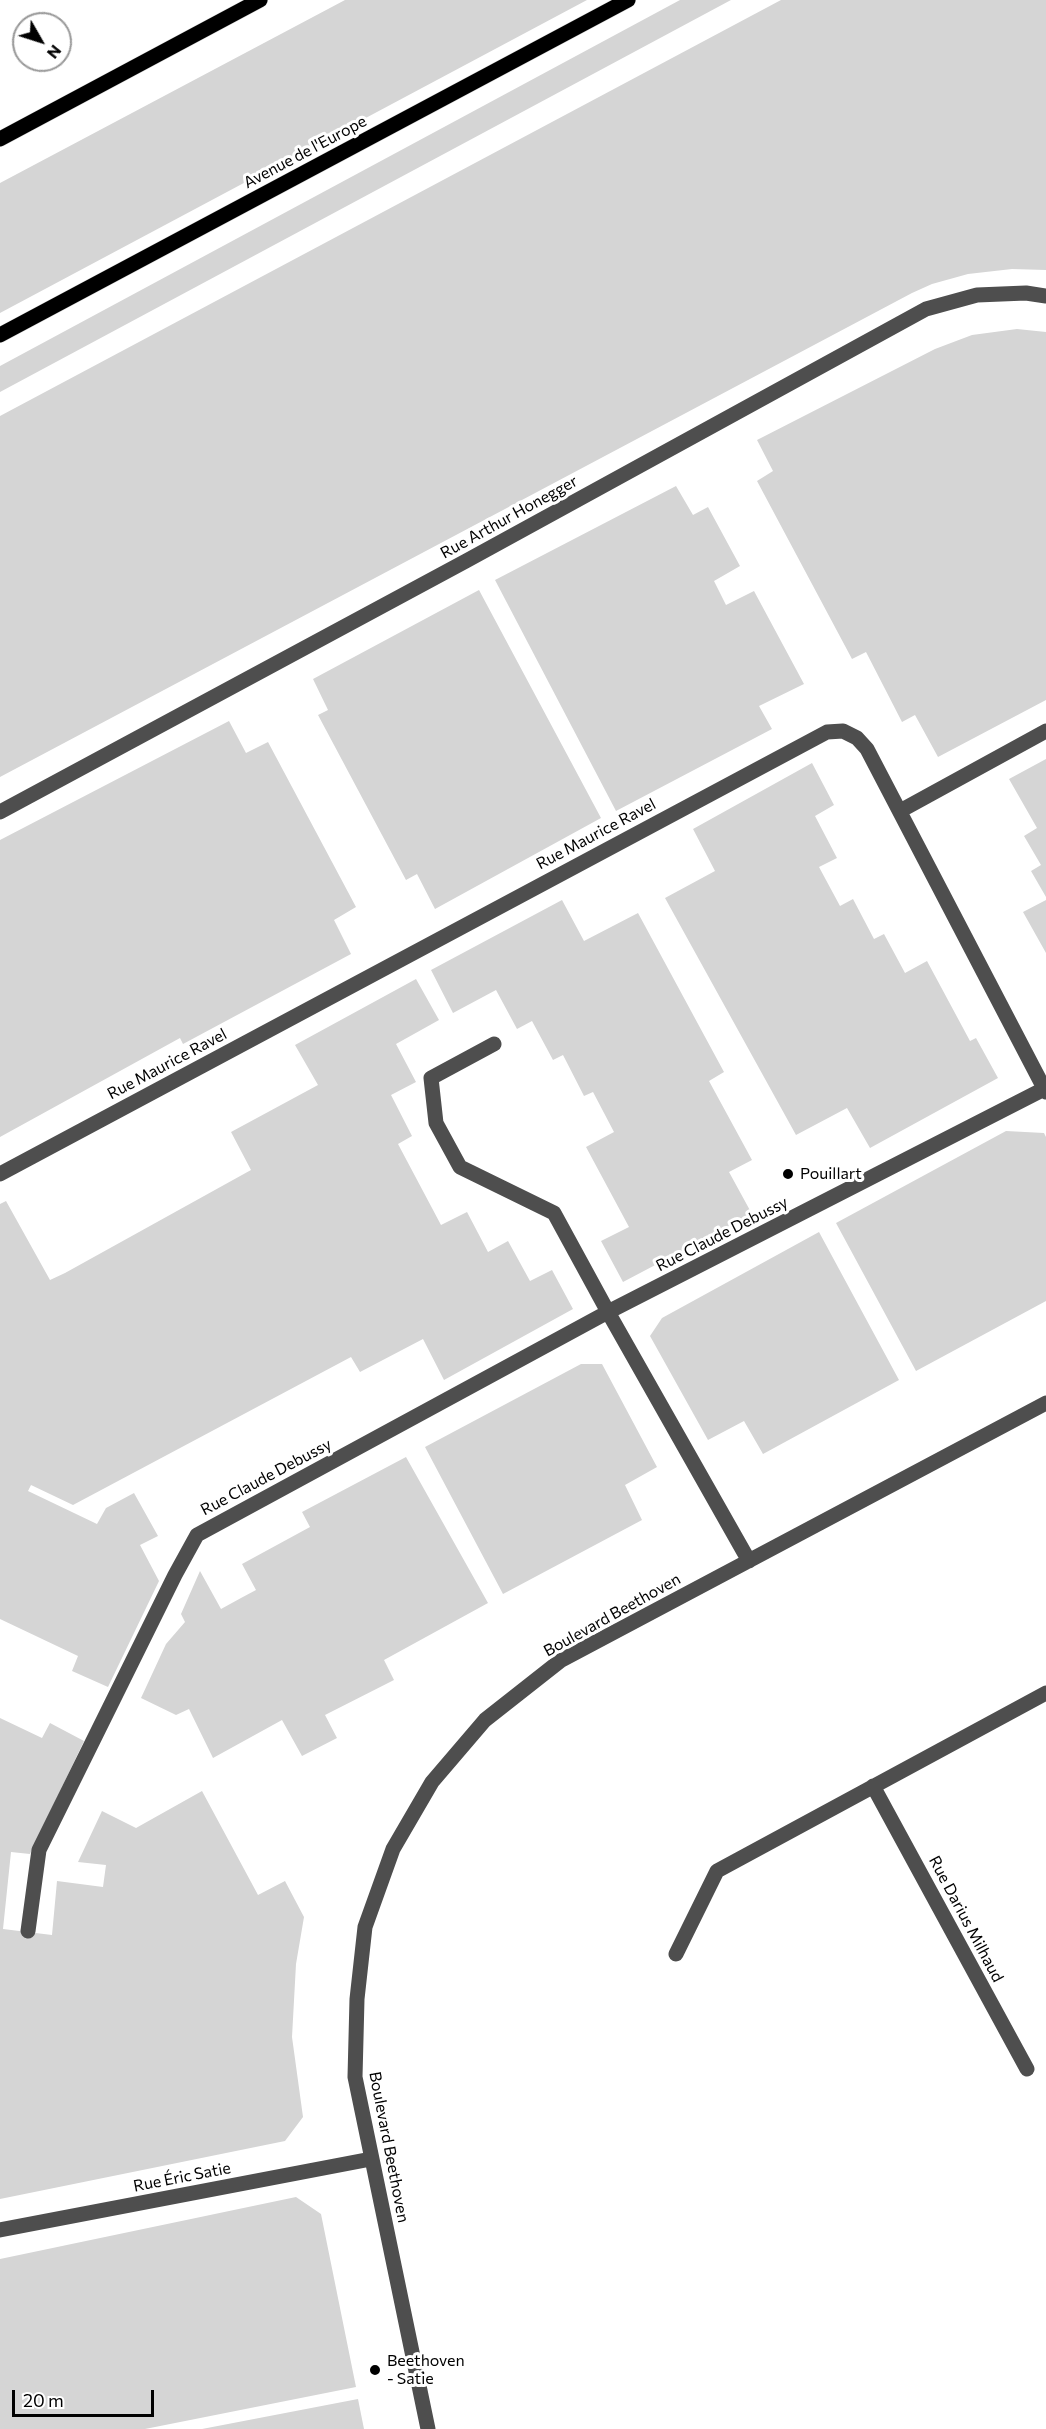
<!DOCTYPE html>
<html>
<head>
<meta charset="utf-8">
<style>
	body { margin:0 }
	#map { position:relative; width:1046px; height:2429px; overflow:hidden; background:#fff; font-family:Commissioner,sans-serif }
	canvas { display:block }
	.north { position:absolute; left:12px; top:12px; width:60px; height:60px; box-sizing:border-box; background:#fff; border:2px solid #999; border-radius:50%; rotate:129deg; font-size:16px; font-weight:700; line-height:24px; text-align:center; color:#000 }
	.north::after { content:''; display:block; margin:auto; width:21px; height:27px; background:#000; clip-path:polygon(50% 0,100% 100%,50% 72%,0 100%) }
	.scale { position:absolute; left:12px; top:2390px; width:142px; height:27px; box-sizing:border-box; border:3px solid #000; border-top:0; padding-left:8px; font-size:18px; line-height:21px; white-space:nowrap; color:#000; -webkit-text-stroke:4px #fff; paint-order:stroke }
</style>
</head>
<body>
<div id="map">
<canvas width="1046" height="2429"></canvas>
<div class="north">N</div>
<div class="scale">20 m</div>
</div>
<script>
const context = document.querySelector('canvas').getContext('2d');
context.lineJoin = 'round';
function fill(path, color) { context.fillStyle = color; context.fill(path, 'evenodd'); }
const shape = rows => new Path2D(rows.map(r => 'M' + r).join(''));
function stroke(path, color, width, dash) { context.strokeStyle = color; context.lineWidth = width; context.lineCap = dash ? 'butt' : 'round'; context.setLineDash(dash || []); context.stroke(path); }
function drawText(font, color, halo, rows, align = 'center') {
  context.font = font + ' Commissioner,sans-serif'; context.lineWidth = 6; context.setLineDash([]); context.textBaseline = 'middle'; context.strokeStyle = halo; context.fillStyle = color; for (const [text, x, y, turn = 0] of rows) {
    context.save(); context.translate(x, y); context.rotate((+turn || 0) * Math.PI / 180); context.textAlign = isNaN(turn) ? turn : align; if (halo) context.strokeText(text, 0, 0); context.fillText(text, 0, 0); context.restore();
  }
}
const green = shape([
	[345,0,587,0,0,313,0,183],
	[680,0,731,0,0,392,0,366],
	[781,0,1046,0,1046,270,1012,269,968,274,932,284,912,293,0,777,0,416],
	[1017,329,1046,332,1046,700,938,757,915,715,902,722,866,652,852,659,757,481,773,471,757,440,935,349,972,335],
	[676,486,693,515,708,507,740,566,714,581,726,605,754,591,804,684,759,706,772,729,616,811,495,580],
	[479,590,601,818,435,909,417,874,406,880,318,715,328,710,313,679],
	[229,721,246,753,268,742,356,907,334,920,351,954,183,1044,180,1038,0,1137,0,840],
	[1046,759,1046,897,1031,871,1041,865,1024,836,1037,828,1009,779],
	[812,763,834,805,815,816,837,858,819,867,840,906,853,899,874,939,884,934,905,973,927,961,970,1041,976,1038,998,1078,870,1148,847,1108,796,1135,665,898,715,871,693,829],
	[562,900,584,941,638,913,724,1072,709,1081,752,1160,729,1172,752,1214,623,1282,601,1241,629,1227,586,1147,614,1132,593,1092,584,1096,563,1055,553,1060,532,1021,517,1029,496,990,453,1013,431,970],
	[1046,900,1046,953,1023,912],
	[416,979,439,1020,396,1044,416,1082,391,1095,412,1136,398,1144,441,1225,467,1212,488,1252,508,1241,530,1281,552,1270,573,1309,444,1380,423,1339,360,1372,351,1357,73,1505,31,1485,28,1491,97,1524,106,1508,134,1493,158,1536,140,1545,159,1581,108,1687,72,1671,78,1656,0,1619,0,1204,6,1201,50,1280,65,1273,251,1170,231,1132,318,1085,295,1045],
	[1006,1131,1044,1133,1046,1137,1046,1301,916,1371,836,1223],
	[819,1232,899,1380,763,1454,744,1421,708,1440,650,1336,662,1318],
	[581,1364,602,1364,657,1467,625,1485,642,1520,503,1594,425,1447],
	[406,1457,488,1603,384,1660,394,1680,325,1715,337,1738,302,1756,282,1720,213,1758,189,1709,176,1715,141,1698,166,1644,185,1622,181,1614,200,1571,221,1609,241,1598,256,1590,242,1564,310,1527,302,1512],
	[0,1718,42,1738,50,1723,84,1741,30,1854,11,1852,3,1929,52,1935,57,1881,103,1887,106,1865,78,1862,102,1811,136,1828,202,1791,258,1895,285,1881,304,1917,296,1964,292,2037,303,2117,285,2141,0,2199],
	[296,2197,321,2214,356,2387,145,2429,0,2429,0,2259],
	[358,2399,364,2429,202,2429]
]);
const minor = shape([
	[900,811,1046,731],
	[0,812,466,561,926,309,977,295,1026,293,1046,296],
	[494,1044,431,1078,436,1123,460,1167,554,1213,608,1312,749,1561],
	[0,1174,827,732,843,731,857,738,867,749,1046,1092],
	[873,1786,1027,2069],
	[28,1931,39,1850,175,1575,197,1535,608,1312,1044,1089],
	[676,1954,717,1871,1046,1693],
	[0,2230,371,2159],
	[428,2429,355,2077,357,1999,365,1927,393,1849,432,1782,485,1720,560,1661,1046,1403]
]);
const major = shape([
	[0,139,260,0],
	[0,335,628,0]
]);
const markers = [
	[788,1174,6,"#000"],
	[375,2370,6,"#000"]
];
const streetNames = [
	["Avenue de l'Europe",305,152,-28],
	["Rue Arthur Honegger",509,517,-29],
	["Rue Maurice Ravel",596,834,-28],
	["Rue Maurice Ravel",167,1064,-28],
	["Rue Claude Debussy",722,1234,-27],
	["Rue Claude Debussy",266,1477,-28],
	["Boulevard Beethoven",612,1615,-29],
	["Rue Darius Milhaud",966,1919,62],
	["Boulevard Beethoven",389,2147,79],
	["Rue Éric Satie",182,2177,-11]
];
const poiNames = [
	["Pouillart",800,1174],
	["Beethoven",387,2361],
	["- Satie",387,2379]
];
fill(green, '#d5d5d5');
stroke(major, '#dbdbdb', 16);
stroke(minor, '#4e4e4e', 15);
stroke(major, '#000', 15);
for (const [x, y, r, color] of markers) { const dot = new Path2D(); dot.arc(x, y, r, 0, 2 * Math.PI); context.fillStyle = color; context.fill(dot); stroke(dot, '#fff', 2); }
drawText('16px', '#000', '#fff', streetNames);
drawText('16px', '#000', '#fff', poiNames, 'left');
</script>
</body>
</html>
